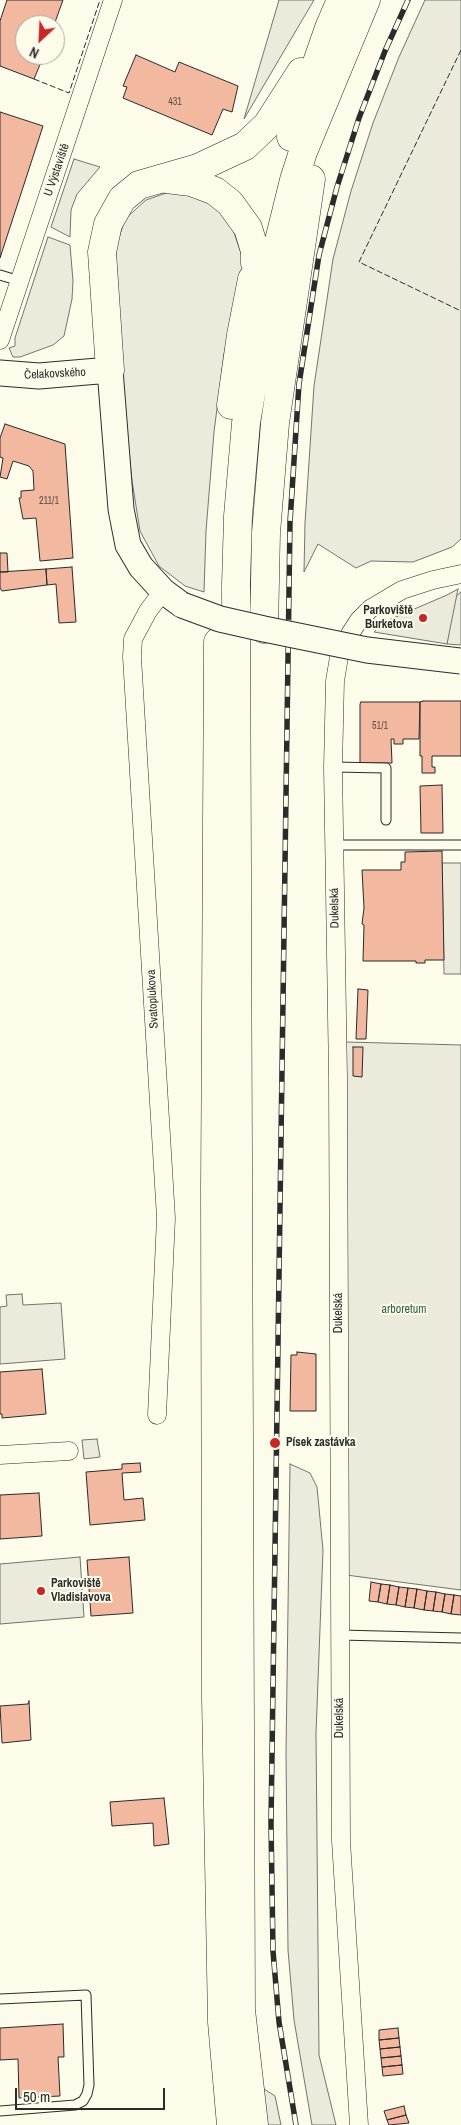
<!DOCTYPE html>
<html>
<head>
<meta charset="utf-8">
<style>
	body { margin:0 }
	#map { position:relative; width:461px; height:2125px; overflow:hidden; background:#fdfbea; font-family:"Archivo Narrow",sans-serif }
	canvas { display:block }
	.north { position:absolute; left:15px; top:15px; width:50px; height:50px; box-sizing:border-box; background:#fdfbea; border:1px solid #a9a89e; border-radius:50%; rotate:205deg; font-size:14px; font-weight:700; line-height:20px; text-align:center; color:#2b2b2b }
	.north::after { content:''; display:block; margin:auto; width:18px; height:22px; background:#c62828; clip-path:polygon(50% 0,100% 100%,50% 72%,0 100%) }
	.scale { position:absolute; left:15px; top:2088px; width:150px; height:22px; box-sizing:border-box; border:2px solid #2b2b2b; border-top:0; padding-left:6px; font-size:15px; line-height:18px; white-space:nowrap; color:#2b2b2b; -webkit-text-stroke:4px #fdfbea; paint-order:stroke }
</style>
</head>
<body>
<div id="map">
<canvas width="461" height="2125"></canvas>
<div class="north">N</div>
<div class="scale">50 m</div>
</div>
<script>
const context = document.querySelector('canvas').getContext('2d');
context.lineJoin = 'round';
function fill(path, color) { context.fillStyle = color; context.fill(path, 'evenodd'); }
const shape = rows => new Path2D(rows.map(r => 'M' + r).join(''));
function stroke(path, color, width, dash) { context.strokeStyle = color; context.lineWidth = width; context.lineCap = dash ? 'butt' : 'round'; context.setLineDash(dash || []); context.stroke(path); }
function drawText(font, color, halo, rows, align = 'center') {
  context.font = font + ' "Archivo Narrow",sans-serif'; context.lineWidth = 4; context.setLineDash([]); context.textBaseline = 'middle'; context.strokeStyle = halo; context.fillStyle = color; for (const [text, x, y, turn = 0] of rows) {
    context.save(); context.translate(x, y); context.rotate((+turn || 0) * Math.PI / 180); context.textAlign = isNaN(turn) ? turn : align; if (halo) context.strokeText(text, 0, 0); context.fillText(text, 0, 0); context.restore();
  }
}
const green = shape([
	[279,0,314,0,244,119,279,0],
	[425,0,461,0,461,539,452,547,413,562,371,561,356,568,318,544,304,572,305,523,314,386,333,259,351,191,373,123,399,57,425,0],
	[74,159,100,167,77,194,71,210,70,237,51,227,74,159],
	[169,192,196,195,215,206,230,221,244,262,224,354,214,432,206,531,204,592,185,586,159,566,140,531,132,481,122,387,113,280,117,244,125,219,146,200,169,192],
	[48,237,70,245,73,281,72,299,64,336,53,345,20,357,13,357,9,348,15,346,15,338,48,237],
	[461,592,461,645,447,644,451,612,455,597,461,592],
	[442,863,461,863,461,974,444,974,442,863],
	[346,1042,461,1045,461,1590,346,1575,346,1042],
	[290,1464,310,1473,317,1487,323,1550,316,1733,319,2055,336,2125,312,2125,294,2020,288,1950,286,1753,290,1464],
	[261,2087,275,2096,281,2125,267,2125,261,2087]
]);
const parking = shape([
	[458,589,447,644,374,632,384,622,447,595,458,589],
	[22,1294,23,1305,61,1303,65,1359,0,1364,0,1307,7,1306,6,1295,22,1294],
	[97,1439,100,1457,84,1459,82,1440,97,1439],
	[80,1557,84,1617,0,1624,0,1564,80,1557]
]);
const building = shape([
	[7,0,63,0,54,25,25,25,25,55,44,55,34,79,0,66,0,21,7,0],
	[136,55,175,72,179,62,238,86,232,112,223,109,212,135,123,98,127,87,123,86,136,55],
	[0,112,43,126,0,258,0,112],
	[5,424,65,444,73,558,40,561,36,518,23,519,19,498,21,498,21,491,34,490,33,471,29,466,13,461,7,479,0,477,3,458,0,457,0,438,5,424],
	[0,553,7,553,8,572,0,572,0,553],
	[72,567,76,622,59,623,56,584,47,585,46,569,72,567],
	[46,569,47,585,2,591,0,588,0,572,46,569],
	[423,701,461,701,461,756,432,756,432,767,435,767,435,773,422,773,422,756,420,756,420,702,423,701],
	[361,702,420,702,419,739,403,739,403,744,394,744,394,739,391,739,392,763,360,763,360,704,361,702],
	[442,785,443,833,421,833,420,786,442,785],
	[442,851,444,960,425,960,425,963,416,963,416,961,363,961,364,925,362,924,364,908,362,870,401,870,401,862,405,862,405,852,442,851],
	[358,989,368,990,366,1039,356,1039,358,989],
	[353,1047,363,1047,362,1077,353,1076,353,1047],
	[297,1352,316,1354,316,1411,290,1411,291,1355,297,1355,297,1352],
	[42,1369,46,1414,2,1418,2,1414,0,1414,0,1372,42,1369],
	[140,1463,141,1472,122,1473,124,1500,143,1498,145,1520,90,1525,86,1472,122,1469,122,1464,140,1463],
	[39,1493,42,1536,0,1539,0,1495,39,1493],
	[129,1557,133,1613,91,1616,87,1560,129,1557],
	[371,1582,381,1584,378,1602,369,1601,371,1582],
	[381,1584,390,1585,387,1604,378,1602,381,1584],
	[390,1585,399,1587,396,1605,387,1604,390,1585],
	[399,1587,408,1588,405,1607,396,1605,399,1587],
	[408,1588,417,1589,414,1608,405,1607,408,1588],
	[417,1589,427,1591,424,1610,414,1608,417,1589],
	[427,1591,436,1592,433,1611,424,1610,427,1591],
	[436,1592,445,1594,442,1612,433,1611,436,1592],
	[445,1594,454,1595,451,1614,442,1612,445,1594],
	[454,1595,461,1596,461,1615,451,1614,454,1595],
	[29,1701,31,1740,2,1743,0,1706,28,1704,29,1701],
	[164,1798,169,1844,154,1846,153,1823,112,1826,110,1802,164,1798],
	[63,2024,64,2057,58,2057,60,2096,19,2098,18,2059,0,2060,0,2028,63,2024],
	[398,2028,399,2038,379,2040,379,2030,398,2028],
	[399,2038,400,2047,380,2049,379,2040,399,2038],
	[400,2047,401,2056,381,2058,380,2049,400,2047],
	[401,2056,402,2065,382,2067,381,2058,401,2056],
	[402,2065,403,2074,383,2076,382,2067,402,2065],
	[404,2106,406,2115,387,2120,384,2111,404,2106],
	[406,2115,409,2123,389,2125,387,2120,406,2115]
]);
const lane = shape([
	[0,275,20,281],
	[333,767,386,768,386,820],
	[335,845,461,845],
	[340,1635,461,1638],
	[0,1999,86,1995,89,2085,87,2094,83,2101,75,2105,0,2111]
]);
const street = shape([
	[0,340,113,0],
	[157,1415,166,1218,132,657,133,639,148,611,163,591],
	[0,1455,69,1451],
	[359,2125,341,1841,338,1078,333,767,335,681,339,657,350,634,359,620,370,609,402,590,433,580,461,574]
]);
const secondary = shape([
	[0,373,39,376,110,370,121,509,128,545,141,567,163,591,182,605]
]);
const highway = shape([
	[291,137,329,28,341,0],
	[167,179,191,182,215,191,230,203,248,228,255,251,255,263],
	[110,370,102,252,108,224,122,199,139,185,198,168,245,146,267,125,301,72],
	[231,405,241,335,252,279],
	[264,629,266,533,275,423,311,179],
	[218,642,215,1188,216,1698,222,2022,231,2125],
	[254,2125,241,2010,236,585,238,516,246,423,272,269,294,180,303,152,366,0]
]);
const rail = shape([
	[296,2125,279,2022,273,1951,271,1823,290,522,299,384,319,255,337,187,359,118,385,51,408,0]
]);
const secondaryBridge = shape([
	[182,605,220,619,264,629,367,650,461,661]
]);
const fence = shape([
	[461,50,359,262,461,311],
	[34,79,69,93,100,0]
]);
const markers = [
	[423,618,5,"#c62828"],
	[275,1443,6,"#c62828"],
	[41,1591,5,"#c62828"]
];
const numberNames = [
	["431",175,102],
	["211/1",49,501],
	["51/1",380,726]
];
const streetNames = [
	["U Výstaviště",57,170,-71],
	["Čelakovského",55,374,-3],
	["Dukelská",335,908,-91],
	["Svatoplukova",153,999,-93],
	["Dukelská",339,1313,-90],
	["Dukelská",340,1718,-90]
];
const poiNames = [
	["Parkoviště",413,611,"right"],
	["Burketova",413,625,"right"],
	["Písek zastávka",286,1443],
	["Parkoviště",51,1584],
	["Vladislavova",51,1598]
];
const parkNames = [
	["arboretum",404,1310]
];
fill(green, '#ecebdb');
stroke(green, '#74746e', 1);
fill(parking, '#eceadb');
stroke(parking, '#74746e', 1);
fill(building, '#f2b8a0');
stroke(building, '#2b2b2b', 1);
stroke(lane, '#2b2b2b', 11);
stroke(street, '#2b2b2b', 19);
stroke(secondary, '#2b2b2b', 27);
stroke(highway, '#2b2b2b', 29);
stroke(lane, '#fdfbea', 9);
stroke(street, '#fdfbea', 18);
stroke(secondary, '#fdfbea', 25);
stroke(highway, '#fdfbea', 28);
stroke(rail, '#2b2b2b', 5.5);
stroke(rail, '#fdfbea', 4, [11]);
stroke(secondaryBridge, '#2b2b2b', 27, []);
stroke(secondaryBridge, '#fdfbea', 25);
stroke(fence, '#2b2b2b', 1, [6, 2.5]);
for (const [x, y, r, color] of markers) { const dot = new Path2D(); dot.arc(x, y, r, 0, 2 * Math.PI); context.fillStyle = color; context.fill(dot); stroke(dot, '#fdfbea', 2); }
drawText('10px', '#5d4e48', null, numberNames);
drawText('12px', '#2b2b2b', '#fdfbea', streetNames);
drawText('bold 12px', '#2b2b2b', '#fdfbea', poiNames, 'left');
drawText('12px', '#34623c', '#fdfbea', parkNames);
</script>
</body>
</html>
